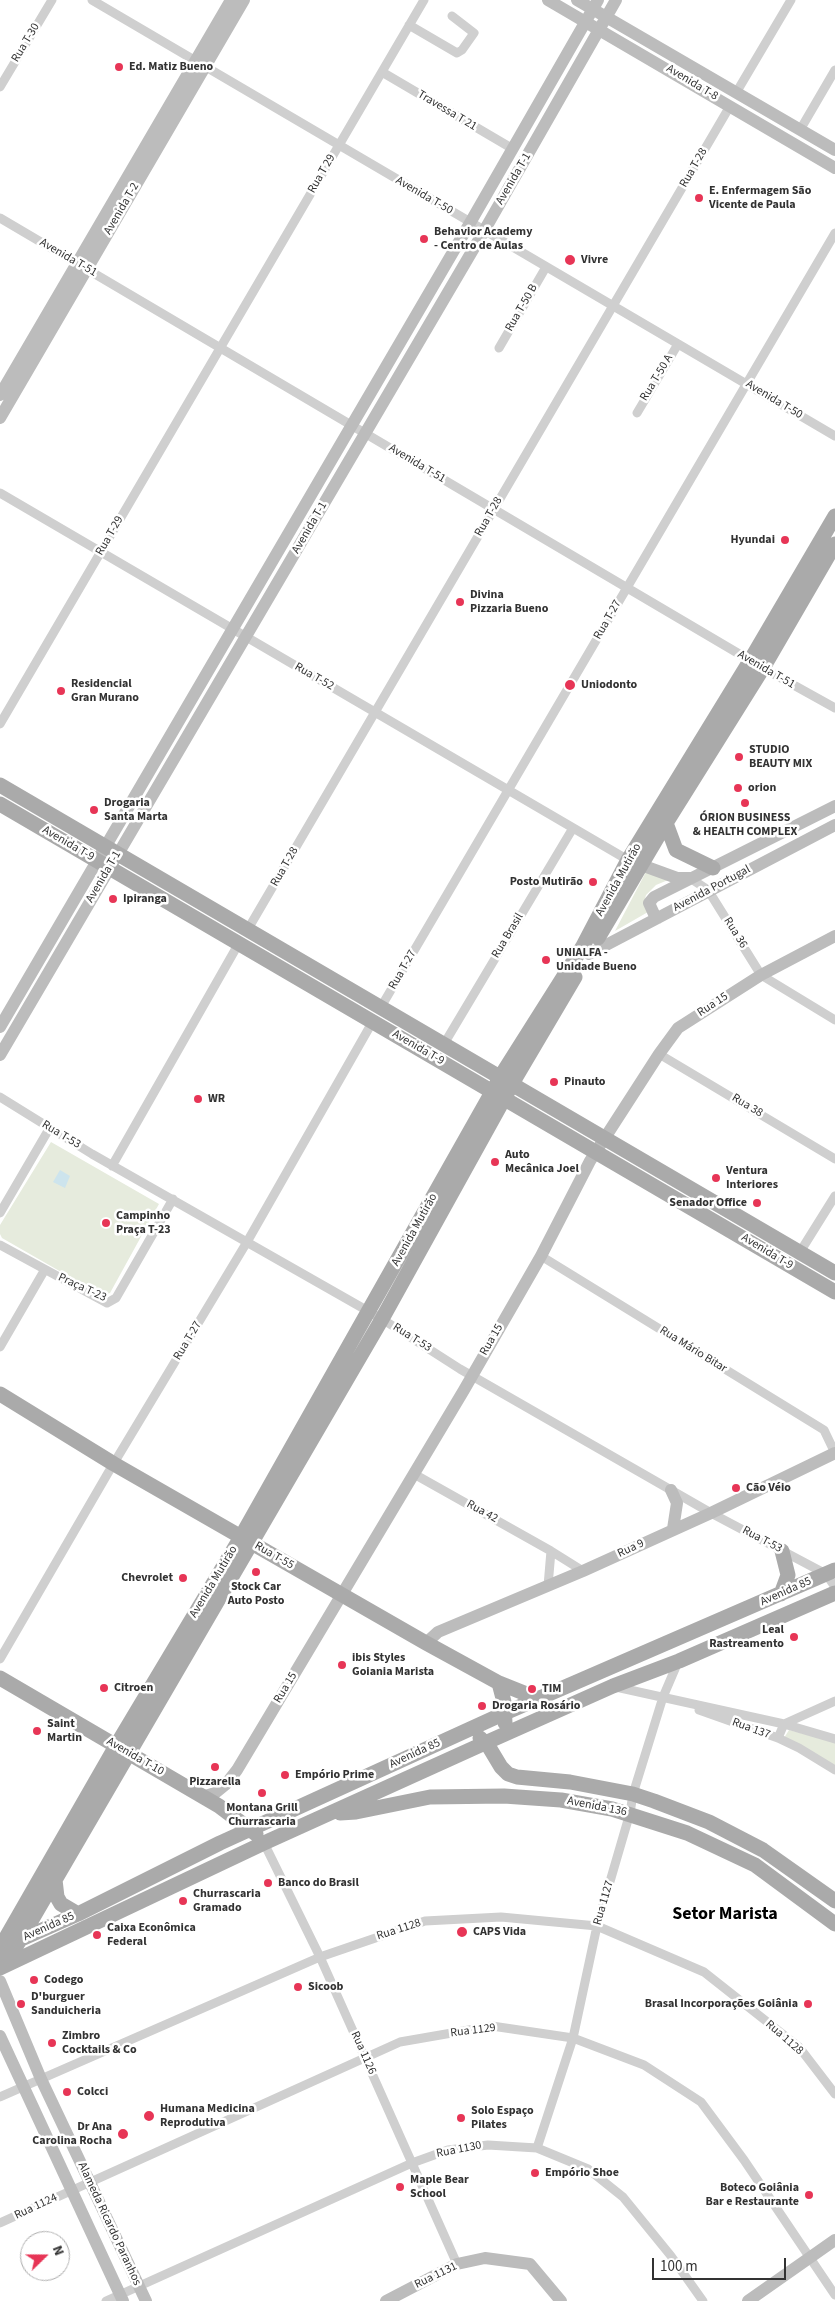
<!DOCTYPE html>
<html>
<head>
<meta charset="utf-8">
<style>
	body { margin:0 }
	#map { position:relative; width:835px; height:2301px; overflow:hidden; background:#fff; font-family:"Source Sans 3",sans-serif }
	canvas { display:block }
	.north { position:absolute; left:20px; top:2231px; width:50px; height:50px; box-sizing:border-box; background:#fff; border:1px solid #adadad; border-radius:50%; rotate:68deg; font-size:14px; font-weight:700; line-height:20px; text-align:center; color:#323232 }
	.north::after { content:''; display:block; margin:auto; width:18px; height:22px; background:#e73556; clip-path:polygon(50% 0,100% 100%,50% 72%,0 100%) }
	.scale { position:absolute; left:652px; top:2258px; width:134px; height:22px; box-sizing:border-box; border:2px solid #323232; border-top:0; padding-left:6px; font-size:15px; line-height:18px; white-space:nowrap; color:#323232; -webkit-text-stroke:4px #fff; paint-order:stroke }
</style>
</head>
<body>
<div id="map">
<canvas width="835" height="2301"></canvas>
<div class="north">N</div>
<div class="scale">100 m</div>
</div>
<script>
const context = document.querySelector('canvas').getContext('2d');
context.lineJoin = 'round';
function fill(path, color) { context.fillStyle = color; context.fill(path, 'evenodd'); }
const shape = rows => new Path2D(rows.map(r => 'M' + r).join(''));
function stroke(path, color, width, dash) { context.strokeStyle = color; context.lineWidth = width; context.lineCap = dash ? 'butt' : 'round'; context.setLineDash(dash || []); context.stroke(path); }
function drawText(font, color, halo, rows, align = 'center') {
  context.font = font + ' "Source Sans 3",sans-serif'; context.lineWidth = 5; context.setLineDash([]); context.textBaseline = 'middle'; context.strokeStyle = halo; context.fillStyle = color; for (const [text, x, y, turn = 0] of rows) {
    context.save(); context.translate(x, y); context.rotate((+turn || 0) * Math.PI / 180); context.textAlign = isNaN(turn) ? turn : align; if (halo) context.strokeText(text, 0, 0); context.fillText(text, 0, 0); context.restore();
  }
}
const green = shape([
	[647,870,673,878,656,885,646,895,644,902,648,912,615,931],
	[51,1142,159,1204,110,1293,103,1296,2,1238,0,1234,0,1225],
	[789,1730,835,1742,835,1767,784,1738]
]);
const water = shape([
	[60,1170,70,1176,65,1188,53,1182]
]);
const street = shape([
	[92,0,835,436],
	[409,25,457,53,462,50,474,33,452,16],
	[382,72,513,149],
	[0,87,52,0],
	[736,93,791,0],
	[800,130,835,70],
	[0,218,763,668,835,708],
	[499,348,546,267],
	[637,413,678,344],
	[0,493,628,860],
	[0,724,424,0],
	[690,878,708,890,761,975,835,1020],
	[248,929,730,106],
	[381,1007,835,233],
	[444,1044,573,828],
	[659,1054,835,1159],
	[0,1097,92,1154,382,1319,460,1369,711,1513,826,1574,835,1587],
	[112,1166,239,943],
	[0,1213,49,1129],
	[0,1245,107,1303,116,1298,173,1199],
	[800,1252,835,1196],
	[541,1256,824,1430,835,1453],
	[0,1347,44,1271],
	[414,1474,551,1551,583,1571],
	[548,1586,551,1551],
	[0,1659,108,1473,247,1242,373,1021],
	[616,1687,784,1724,835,1739],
	[699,1710,778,1738,799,1748,835,1770],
	[778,1738,784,1724,835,1701],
	[264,1843,320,1957,457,2264],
	[0,2097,320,1957,425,1921,501,1917,597,1926,704,1972,799,2047,835,2094],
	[537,2148,573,2038,597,1926,630,1813,633,1794,663,1697,678,1662],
	[0,2223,400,2042,492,2026,573,2038,644,2065,701,2102,744,2160,835,2295],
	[106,2301,412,2163,448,2150,488,2145,537,2148,588,2169,623,2197,671,2256,703,2301]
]);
const secondary = shape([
	[548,0,835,168],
	[577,0,835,150],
	[0,395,231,0],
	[0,418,244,0],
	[633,862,677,878,690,878],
	[658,918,654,914,649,903,654,897,835,806],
	[589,954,835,825],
	[0,1027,470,223,598,0],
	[0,1055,484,231,616,0],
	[671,1490,677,1503,673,1529],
	[426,1643,438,1632,583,1571,711,1513,835,1453],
	[202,1797,215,1793,226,1784,237,1770,464,1390,541,1256,590,1161,659,1054,678,1028,761,975,835,936],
	[0,1981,41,2079,146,2301],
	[0,2036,123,2301],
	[386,2301,457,2264,485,2258,530,2264,561,2301],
	[748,2301,835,2240]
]);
const primary = shape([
	[0,785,835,1273],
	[0,804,835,1292],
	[666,823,676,850,713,868],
	[598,938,666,823,763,668,835,544],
	[0,1394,114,1464,426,1643,499,1683,539,1699],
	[781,1594,788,1575,782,1551],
	[0,1678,219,1806,256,1834],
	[499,1683,504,1702,505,1723],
	[480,1738,489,1747,501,1767,508,1774,517,1777,570,1782,633,1794,654,1801,709,1822,763,1850,835,1901],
	[340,1813,356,1812,430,1797,504,1796,561,1800,612,1809,687,1833,755,1865,835,1924],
	[55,1880,57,1897,61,1904,78,1914],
	[17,1941,78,1914,220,1843,505,1713,835,1570],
	[0,1948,116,1746,241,1537,504,1071,583,946,628,860,750,661,835,516],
	[0,1957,13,1951,20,1940,382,1319,516,1077,575,977],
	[0,1968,264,1843,485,1743,613,1686,679,1661,835,1593]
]);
const markers = [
	[119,67,5,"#e73556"],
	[699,198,5,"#e73556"],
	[424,239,5,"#e73556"],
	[570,260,6,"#e73556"],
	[785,540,5,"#e73556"],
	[460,602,5,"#e73556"],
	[570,685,6,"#e73556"],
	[61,691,5,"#e73556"],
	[739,757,5,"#e73556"],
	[738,788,5,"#e73556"],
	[745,803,5,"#e73556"],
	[94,810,5,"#e73556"],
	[593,882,5,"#e73556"],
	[113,899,5,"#e73556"],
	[546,960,5,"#e73556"],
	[554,1082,5,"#e73556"],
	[198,1099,5,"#e73556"],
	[495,1162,5,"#e73556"],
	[716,1178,5,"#e73556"],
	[757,1203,5,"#e73556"],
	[106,1223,5,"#e73556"],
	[736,1488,5,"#e73556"],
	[256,1572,5,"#e73556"],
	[183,1578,5,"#e73556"],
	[794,1637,5,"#e73556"],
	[342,1665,5,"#e73556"],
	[104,1688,5,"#e73556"],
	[532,1689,5,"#e73556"],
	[482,1706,5,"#e73556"],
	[37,1731,5,"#e73556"],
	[215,1767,5,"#e73556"],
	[285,1775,5,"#e73556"],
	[262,1793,5,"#e73556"],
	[268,1883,5,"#e73556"],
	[183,1901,5,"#e73556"],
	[462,1932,6,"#e73556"],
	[97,1935,5,"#e73556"],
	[34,1980,5,"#e73556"],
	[298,1987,5,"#e73556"],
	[21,2004,5,"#e73556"],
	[808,2004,5,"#e73556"],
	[52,2043,5,"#e73556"],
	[67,2092,5,"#e73556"],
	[149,2116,6,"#e73556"],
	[461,2118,5,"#e73556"],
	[123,2134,6,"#e73556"],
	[535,2173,5,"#e73556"],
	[400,2187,5,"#e73556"],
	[809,2195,5,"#e73556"]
];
const streetNames = [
	["Rua T-30",26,43,-59],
	["Avenida T-8",692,83,31],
	["Travessa T 21",447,111,31],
	["Rua T-28",694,168,-60],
	["Rua T 29",322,174,-60],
	["Avenida T-1",514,179,-60],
	["Avenida T-50",424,196,30],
	["Avenida T-2",122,209,-60],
	["Avenida T-51",68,258,30],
	["Rua T-50 B",522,308,-60],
	["Rua T-50 A",657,378,-59],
	["Avenida T-50",774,400,31],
	["Avenida T-51",417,464,31],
	["Rua T-28",489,517,-60],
	["Avenida T-1",310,528,-60],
	["Rua T-29",110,536,-60],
	["Rua T-27",608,620,-60],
	["Avenida T-51",766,670,30],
	["Rua T-52",314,677,30],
	["Avenida T-9",68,844,30],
	["Rua T-28",285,867,-60],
	["Avenida T-1",104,877,-60],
	["Avenida Mutirão",619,880,-61],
	["Avenida Portugal",712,889,-28],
	["Rua 36",735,933,58],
	["Rua Brasil",508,936,-59],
	["Rua T-27",403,970,-60],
	["Rua 15",713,1005,-33],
	["Avenida T-9",418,1048,30],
	["Rua 38",747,1106,31],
	["Rua T-53",61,1135,31],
	["Avenida Mutirão",415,1230,-61],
	["Avenida T-9",767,1252,31],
	["Praça T-23",82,1288,25],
	["Rua T-53",412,1338,32],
	["Rua 15",492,1340,-60],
	["Rua T-27",188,1341,-59],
	["Rua Mário Bitar",693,1350,32],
	["Rua 42",482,1512,29],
	["Rua T-53",762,1540,28],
	["Rua 9",631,1549,-25],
	["Rua T-55",274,1556,30],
	["Avenida Mutirão",214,1582,-59],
	["Avenida 85",786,1592,-24],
	["Rua 15",286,1688,-59],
	["Rua 137",751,1729,20],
	["Avenida 85",415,1754,-25],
	["Avenida T-10",135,1757,30],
	["Avenida 136",597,1807,11],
	["Rua 1127",604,1903,-74],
	["Avenida 85",49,1927,-24],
	["Rua 1128",399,1930,-18],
	["Rua 1129",473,2031,-7],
	["Rua 1128",784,2038,41],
	["Rua 1126",363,2053,66],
	["Rua 1130",459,2150,-11],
	["Rua 1124",36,2207,-25],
	["Alameda Ricardo Paranhos",109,2224,65],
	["Rua 1131",436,2276,-26]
];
const poiNames = [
	["Ed. Matiz Bueno",129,67],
	["E. Enfermagem São",709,191],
	["Vicente de Paula",709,205],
	["Behavior Academy",434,232],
	["- Centro de Aulas",434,246],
	["Vivre",581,260],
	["Hyundai",775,540,"right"],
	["Divina",470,595],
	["Pizzaria Bueno",470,609],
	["Residencial",71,684],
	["Gran Murano",71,698],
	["Uniodonto",581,685],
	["STUDIO",749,750],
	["BEAUTY MIX",749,764],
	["orion",748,788],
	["Drogaria",104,803],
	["Santa Marta",104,817],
	["ÓRION BUSINESS",745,818,"center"],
	["& HEALTH COMPLEX",745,832,"center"],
	["Posto Mutirão",583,882,"right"],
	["Ipiranga",123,899],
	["UNIALFA -",556,953],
	["Unidade Bueno",556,967],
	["Pinauto",564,1082],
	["WR",208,1099],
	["Auto",505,1155],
	["Mecânica Joel",505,1169],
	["Ventura",726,1171],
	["Interiores",726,1185],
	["Senador Office",747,1203,"right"],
	["Campinho",116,1216],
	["Praça T-23",116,1230],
	["Cão Véio",746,1488],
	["Chevrolet",173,1578,"right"],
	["Stock Car",256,1587,"center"],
	["Auto Posto",256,1601,"center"],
	["Leal",784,1630,"right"],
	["Rastreamento",784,1644,"right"],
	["ibis Styles",352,1658],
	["Goiania Marista",352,1672],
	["Citroen",114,1688],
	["TIM",542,1689],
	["Drogaria Rosário",492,1706],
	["Saint",47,1724],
	["Martin",47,1738],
	["Empório Prime",295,1775],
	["Pizzarella",215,1782,"center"],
	["Montana Grill",262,1808,"center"],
	["Churrascaria",262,1822,"center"],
	["Banco do Brasil",278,1883],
	["Churrascaria",193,1894],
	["Gramado",193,1908],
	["Caixa Econômica",107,1928],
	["Federal",107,1942],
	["CAPS Vida",473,1932],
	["Codego",44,1980],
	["Sicoob",308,1987],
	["D'burguer",31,1997],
	["Sanduicheria",31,2011],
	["Brasal Incorporações Goiânia",798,2004,"right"],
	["Zimbro",62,2036],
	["Cocktails & Co",62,2050],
	["Colcci",77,2092],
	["Humana Medicina",160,2109],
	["Reprodutiva",160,2123],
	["Solo Espaço",471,2111],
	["Pilates",471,2125],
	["Dr Ana",112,2127,"right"],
	["Carolina Rocha",112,2141,"right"],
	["Empório Shoe",545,2173],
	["Maple Bear",410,2180],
	["School",410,2194],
	["Boteco Goiânia",799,2188,"right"],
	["Bar e Restaurante",799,2202,"right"]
];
const districtNames = [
	["Setor Marista",725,1915]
];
fill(green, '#e6ebdd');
fill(water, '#cde4ed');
stroke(street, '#cfcfcf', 9);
stroke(secondary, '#bcbcbc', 12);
stroke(primary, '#aaa', 15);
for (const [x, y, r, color] of markers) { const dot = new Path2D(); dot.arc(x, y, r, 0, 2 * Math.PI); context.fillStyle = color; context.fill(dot); stroke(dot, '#fff', 2); }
drawText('12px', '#323232', '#fff', streetNames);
drawText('bold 12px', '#323232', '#fff', poiNames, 'left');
drawText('bold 18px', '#000', '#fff', districtNames);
</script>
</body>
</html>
